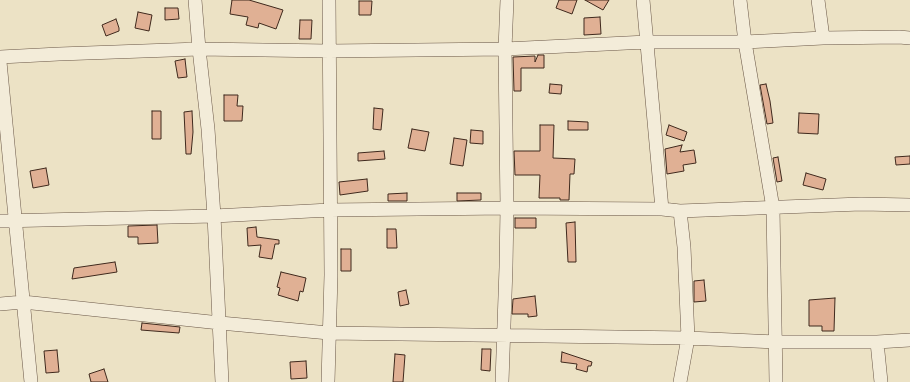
<!DOCTYPE html>
<html>
<head>
<meta charset="utf-8">
<style>
	body { margin:0 }
	canvas { display:block; background:#ece2c5 }
</style>
</head>
<body>
<canvas width="910" height="382"></canvas>
<script>
const context = document.querySelector('canvas').getContext('2d');
context.lineJoin = 'round';
function fill(path, color) { context.fillStyle = color; context.fill(path, 'evenodd'); }
const shape = rows => new Path2D(rows.map(r => 'M' + r).join(''));
function stroke(path, color, width, dash) { context.strokeStyle = color; context.lineWidth = width; context.lineCap = dash ? 'butt' : 'round'; context.setLineDash(dash || []); context.stroke(path); }
const building = shape([
	[232,0,249,0,283,10,276,29,259,23,258,28,246,25,248,17,230,14,232,0],
	[559,0,577,0,572,14,556,8,559,0],
	[585,0,609,0,603,10,585,0],
	[359,1,372,1,371,15,359,15,359,1],
	[165,8,178,8,179,19,165,20,165,8],
	[138,12,152,15,149,31,135,28,138,12],
	[600,17,601,34,584,35,584,18,600,17],
	[116,19,119,28,119,31,106,36,102,25,116,19],
	[300,20,312,20,311,39,299,39,300,20],
	[538,55,544,55,544,68,521,68,521,91,514,91,513,57,535,56,535,62,538,55],
	[185,59,187,77,178,78,175,61,185,59],
	[550,84,562,85,561,94,549,93,550,84],
	[766,84,770,101,773,123,767,124,760,85,766,84],
	[224,95,238,95,237,106,243,106,242,121,224,121,224,95],
	[374,108,383,109,381,130,373,129,374,108],
	[152,111,161,111,161,139,152,139,152,111],
	[192,111,193,132,191,154,186,154,184,112,192,111],
	[799,113,819,114,818,134,798,133,799,113],
	[568,121,588,122,588,130,568,130,568,121],
	[540,125,554,125,553,158,575,159,574,174,570,174,569,200,560,200,560,198,539,198,540,175,515,175,514,151,540,151,540,125],
	[669,125,687,132,684,141,666,135,669,125],
	[412,129,429,132,425,151,408,148,412,129],
	[471,130,483,131,483,144,470,143,471,130],
	[454,138,467,140,463,166,450,164,454,138],
	[682,145,680,152,694,150,696,163,683,165,684,171,667,174,665,149,682,145],
	[384,151,385,159,358,161,358,153,384,151],
	[910,156,910,164,896,165,895,157,910,156],
	[778,157,782,181,777,182,773,158,778,157],
	[46,168,49,185,33,188,30,171,46,168],
	[806,173,826,179,823,190,803,185,806,173],
	[367,179,368,191,340,195,339,182,367,179],
	[407,193,407,201,388,201,388,194,407,193],
	[457,193,481,193,481,200,457,201,457,193],
	[515,218,536,218,536,228,515,228,515,218],
	[575,222,576,262,568,262,566,223,575,222],
	[157,225,158,243,138,244,138,237,128,237,128,226,157,225],
	[256,227,257,237,279,240,279,244,275,244,272,259,259,257,261,245,248,246,247,228,256,227],
	[387,229,396,229,397,248,387,248,387,229],
	[341,249,351,249,351,271,341,271,341,249],
	[115,262,117,272,72,279,74,268,115,262],
	[281,272,306,278,303,292,300,291,298,301,278,295,280,288,277,287,281,272],
	[704,280,706,301,694,302,694,281,704,280],
	[406,290,409,304,400,306,398,292,406,290],
	[535,296,537,316,528,317,528,314,512,314,513,299,535,296],
	[835,298,834,331,822,331,822,326,809,326,809,300,835,298],
	[142,323,180,327,179,333,141,330,142,323],
	[482,349,491,349,490,371,481,370,482,349],
	[57,350,59,372,46,373,44,351,57,350],
	[562,352,592,362,591,366,588,366,587,372,576,369,577,364,561,362,562,352],
	[395,354,405,355,403,382,393,382,395,354],
	[306,361,307,378,291,379,290,362,306,361],
	[104,369,108,382,91,382,89,374,104,369]
]);
const minor = shape([
	[195,0,199,49,208,129,214,216,222,382],
	[643,0,662,209],
	[740,0,745,42,773,208,776,382],
	[818,0,823,38],
	[0,57,59,54,199,49,329,51,505,49,647,42,745,42,823,38,899,37,910,38],
	[0,62,31,382],
	[0,221,214,216,330,210,507,208,662,209,680,211,861,204,910,205],
	[0,304,23,302,220,323,329,333,688,338,776,342,877,342,910,340],
	[877,342,881,382],
	[328,382,331,275,329,0],
	[502,382,506,267,507,208,505,49,507,0],
	[680,382,688,338,684,247,680,211]
]);
fill(building, '#e0b094');
stroke(building, '#3f291d', 1);
stroke(minor, '#6a5747', 14);
stroke(minor, '#f3ecd9', 13);
</script>
</body>
</html>
